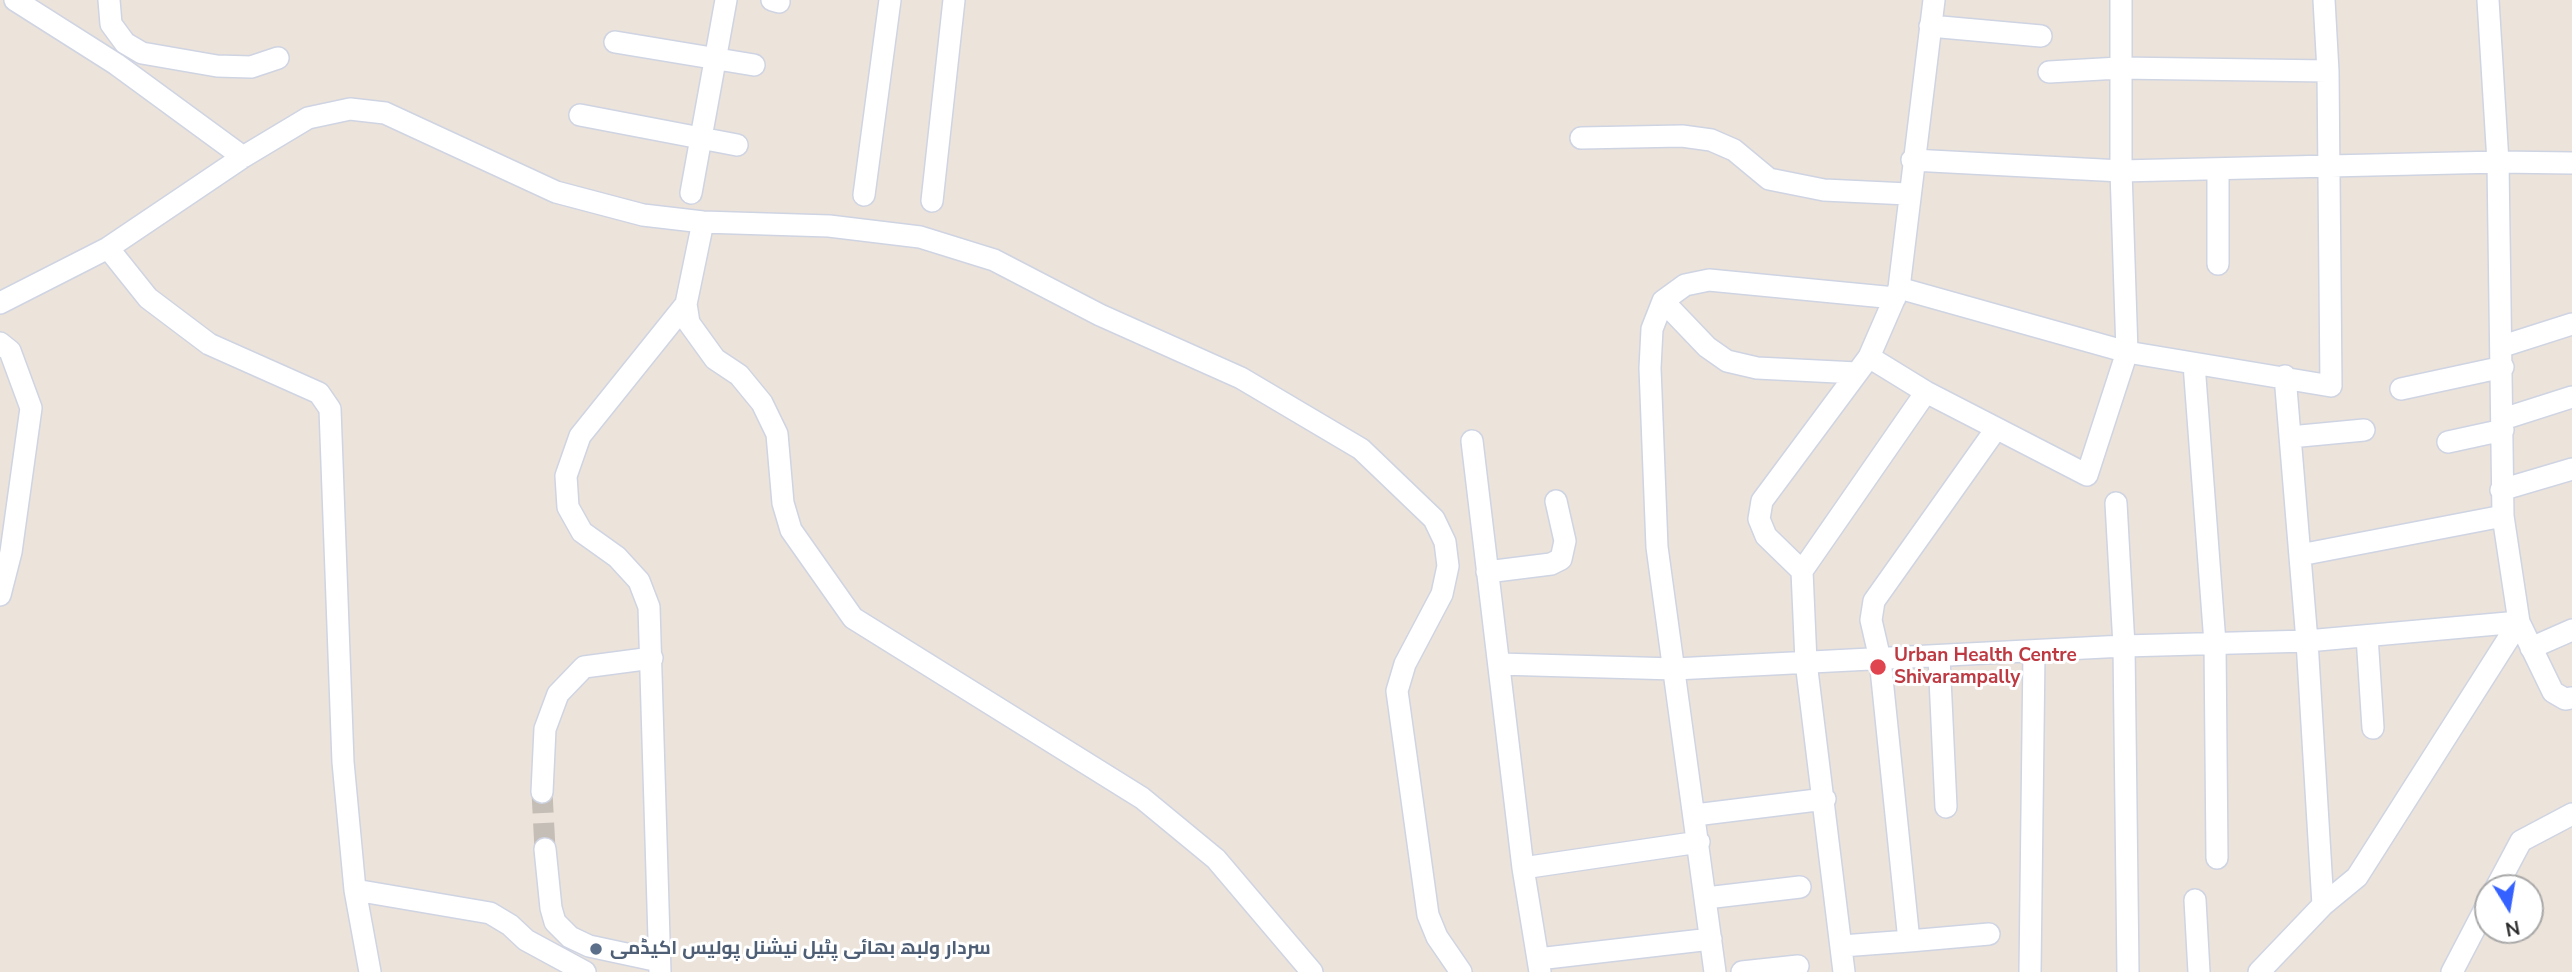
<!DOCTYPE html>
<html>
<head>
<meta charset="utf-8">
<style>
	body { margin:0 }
	#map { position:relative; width:2572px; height:972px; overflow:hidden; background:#ece3da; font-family:"Nunito Sans",sans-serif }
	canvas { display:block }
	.north { position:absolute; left:2474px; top:874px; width:70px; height:70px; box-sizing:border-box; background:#fff; border:2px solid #a9a9a9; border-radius:50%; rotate:169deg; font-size:19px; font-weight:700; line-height:28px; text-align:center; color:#292929 }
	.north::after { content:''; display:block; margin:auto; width:24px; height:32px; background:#3461ff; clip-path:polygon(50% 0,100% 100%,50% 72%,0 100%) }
</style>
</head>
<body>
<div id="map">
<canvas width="2572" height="972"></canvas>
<div class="north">N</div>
</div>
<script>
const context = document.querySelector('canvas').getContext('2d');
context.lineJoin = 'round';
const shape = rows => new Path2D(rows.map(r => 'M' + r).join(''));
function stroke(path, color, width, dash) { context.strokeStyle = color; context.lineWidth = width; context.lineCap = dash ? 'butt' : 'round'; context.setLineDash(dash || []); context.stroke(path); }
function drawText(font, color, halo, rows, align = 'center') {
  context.font = font + ' "Nunito Sans",Cairo,sans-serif'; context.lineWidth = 6; context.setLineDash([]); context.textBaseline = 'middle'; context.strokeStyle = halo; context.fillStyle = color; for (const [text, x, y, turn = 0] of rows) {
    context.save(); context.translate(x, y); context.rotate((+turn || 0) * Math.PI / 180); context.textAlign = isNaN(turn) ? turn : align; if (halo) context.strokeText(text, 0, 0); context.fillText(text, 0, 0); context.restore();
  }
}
const minorTunnel = shape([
	[542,792,545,849]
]);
const minor = shape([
	[15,0,116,64,243,157],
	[109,0,111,24,125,43,142,53,217,66,251,67,278,58],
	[772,0,779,2],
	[2488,0,2498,162,2503,516,2519,622,2553,692,2565,699,2572,698],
	[1930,26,2041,36],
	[615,42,754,65],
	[2049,72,2119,68,2328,71],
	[580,115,737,145],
	[1581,138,1682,136,1711,140,1734,150,1769,179,1824,190,1908,194],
	[1912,160,2121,171,2498,162,2572,163],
	[691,193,726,0],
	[864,195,890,0],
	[932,201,954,0],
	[703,222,686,304,689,323,715,359,739,375,762,403,777,434,783,503,791,530,853,618,1142,798,1216,859,1312,972],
	[108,248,148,298,209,344,319,393,330,409,343,762,355,890,370,972],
	[2218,264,2218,170],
	[1899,288,2127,352,2331,386,2328,71,2324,0],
	[1663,301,1707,347,1727,361,1757,368,1857,373],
	[0,303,108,248,243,157,308,118,350,109,385,113,556,192,643,215,703,222,829,226,920,237,994,260,1100,315,1241,378,1361,449,1434,519,1445,542,1448,566,1442,594,1405,664,1397,691,1428,915,1437,937,1461,972],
	[0,343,10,351,31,408,11,552,0,595],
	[2503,346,2572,324],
	[1869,357,1926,392,2087,475,2127,352,2121,171,2121,0],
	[2194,364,2215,643,2217,858],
	[2285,376,2307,641,2323,905],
	[2401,389,2503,367],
	[2503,419,2572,397],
	[2290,437,2364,430],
	[1472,441,1523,868,1540,972],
	[2448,442,2503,430],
	[2501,490,2572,469],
	[2116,503,2124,646,2128,972],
	[2300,555,2503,516],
	[1802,571,1766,536,1759,519,1762,501,1869,357,1899,288,1934,0],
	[1487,572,1551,564,1561,559,1565,541,1556,501],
	[2367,636,2373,728],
	[2531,648,2572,630],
	[1939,657,1946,807],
	[1499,664,1675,669,2124,646,2307,641,2519,622],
	[542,792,545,729,558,694,584,667,652,658],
	[1695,815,1825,799],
	[545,849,551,908,555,922,570,937,589,946,659,961],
	[1523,868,1699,842],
	[2496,888,2521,841,2572,814],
	[355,890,490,913,510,925,526,940,585,972],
	[1706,898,1800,887],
	[2195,900,2199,972],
	[1909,941,1989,934],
	[1842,946,1909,941,1880,659,1871,620,1874,601,1996,429],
	[1538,959,1711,939],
	[660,972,649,607,639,581,617,557,582,532,568,507,566,476,580,436,686,304],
	[1715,972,1657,547,1650,368,1652,329,1663,301,1685,285,1709,280,1895,298],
	[1742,972,1798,966],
	[1844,972,1806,662,1802,571,1926,392],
	[2030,972,2034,653],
	[2259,972,2323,905,2357,877,2519,622],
	[2452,972,2488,903]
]);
const markers = [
	[1878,667,9,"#e0444e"],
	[596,949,7,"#5c6f8a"]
];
const healthNames = [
	["Urban Health Centre",1894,656],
	["Shivarampally",1894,678]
];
const serviceNames = [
	["سردار ولبھ بھائی پٹیل نیشنل پولیس اکیڈمی",610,949]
];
stroke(minorTunnel, '#c5beb7', 21, [21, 10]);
stroke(minor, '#cfd4e3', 24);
stroke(minor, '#fff', 21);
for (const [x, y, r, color] of markers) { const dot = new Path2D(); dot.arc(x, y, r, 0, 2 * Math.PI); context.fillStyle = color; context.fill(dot); stroke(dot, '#fff', 2.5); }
drawText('bold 19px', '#be3a42', '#fff', healthNames, 'left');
drawText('bold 19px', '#4e5e75', '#fff', serviceNames, 'left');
</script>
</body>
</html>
